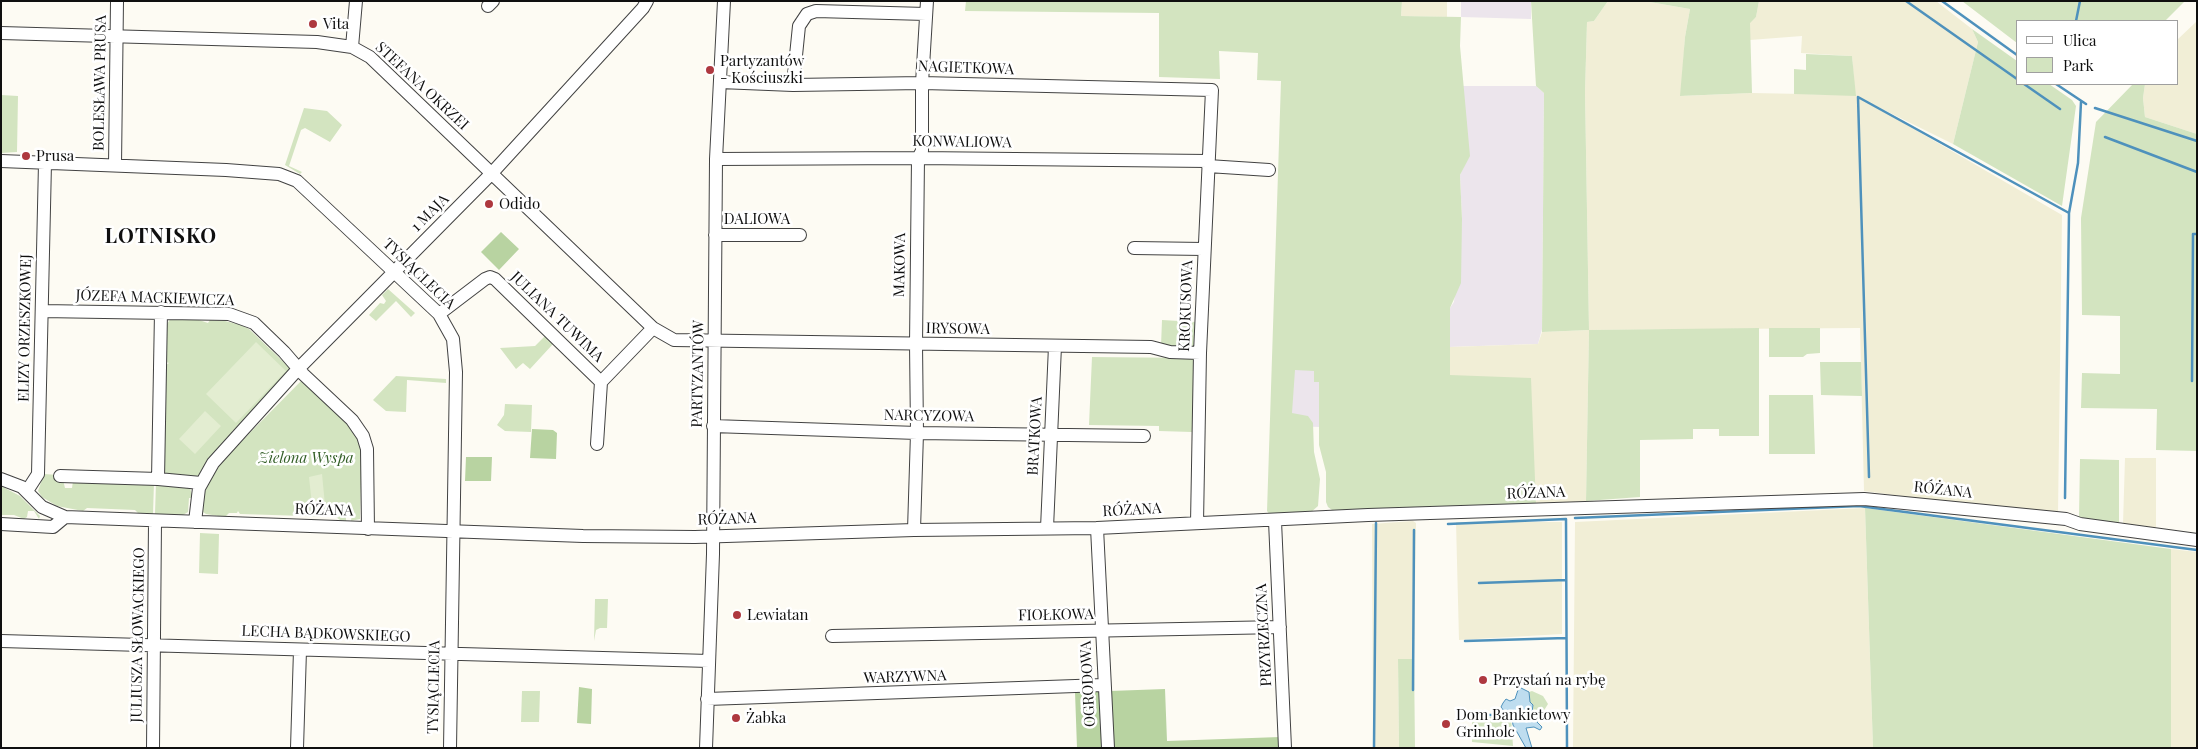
<!DOCTYPE html>
<html>
<head>
<meta charset="utf-8">
<style>
	body { margin:0 }
	#map { position:relative; width:2198px; height:749px; overflow:hidden; background:#fdfbf3; font-family:"Playfair Display",serif }
	canvas { display:block }
	.frame { position:absolute; inset:0; border:2px solid #0f0f0f; pointer-events:none }
	.legend { position:absolute; left:2016px; top:20px; width:162px; height:65px; box-sizing:border-box; background:#fff; border:1px solid #9f9f9f; margin:0; padding:6px 9px; list-style:none; font-size:15px; color:#0f0f0f }
	.legend li { display:flex; align-items:center; gap:10px; height:25px }
	.legend b { width:25px; border:1px solid #9f9f9f }
</style>
</head>
<body>
<div id="map">
<canvas width="2198" height="749"></canvas>
<div class="frame"></div>
<ul class="legend">
<li><b style="height:6px;background:#fff"></b>Ulica</li>
<li><b style="height:14px;background:#d3e4c0"></b>Park</li>
</ul>
</div>
<script>
const context = document.querySelector('canvas').getContext('2d');
context.lineJoin = 'round';
function fill(path, color) { context.fillStyle = color; context.fill(path, 'evenodd'); }
const shape = rows => new Path2D(rows.map(r => 'M' + r).join(''));
function stroke(path, color, width, dash) { context.strokeStyle = color; context.lineWidth = width; context.lineCap = dash ? 'butt' : 'round'; context.setLineDash(dash || []); context.stroke(path); }
function drawText(font, color, halo, rows, align = 'center') {
  context.font = font + ' "Playfair Display",serif'; context.lineWidth = 5; context.setLineDash([]); context.textBaseline = 'middle'; context.strokeStyle = halo; context.fillStyle = color; for (const [text, x, y, turn = 0] of rows) {
    context.save(); context.translate(x, y); context.rotate((+turn || 0) * Math.PI / 180); context.textAlign = isNaN(turn) ? turn : align; if (halo) context.strokeText(text, 0, 0); context.fillText(text, 0, 0); context.restore();
  }
}
const industrial = shape([
	[1461,1,1531,1,1531,19,1461,17],
	[1463,86,1536,86,1544,93,1542,329,1538,344,1450,347,1450,308,1454,302,1462,219,1460,175,1469,156],
	[1276,364,1324,366,1322,427,1274,426]
]);
const farmland = shape([
	[1402,1,1447,1,1447,17,1401,16],
	[1608,1,1644,1,1690,9,1685,37,1681,96,1752,93,1855,95,1852,56,1801,53,1802,36,1750,40,1750,22,1756,17,1759,1,1936,1,1972,29,1978,42,1953,144,1864,100,2062,215,2058,513,1954,503,1864,491,1860,328,1589,330,1586,501,1536,505,1450,375,1450,347,1538,344,1542,332,1589,330,1585,92,1587,22,1594,21],
	[2197,21,2197,134,2145,117,2143,98,2145,84,2177,84,2177,40],
	[2125,458,2156,458,2156,528,2123,524],
	[1865,508,1873,748,1573,748,1575,522],
	[1413,521,1416,523,1414,659,1398,660,1399,748,1373,748,1372,524],
	[1456,522,1562,522,1562,634,1459,640],
	[2171,549,2197,552,2197,748,2171,748]
]);
const green = shape([
	[966,1,1402,1,1401,16,1461,17,1460,46,1470,156,1460,175,1462,219,1461,283,1450,308,1450,375,1531,378,1536,505,1336,513,1328,507,1326,502,1326,472,1319,445,1319,382,1314,382,1314,371,1295,370,1292,413,1308,416,1313,423,1314,452,1320,479,1318,506,1310,513,1270,515,1267,511,1281,81,1257,80,1258,53,1219,51,1220,79,1159,77,1159,13,965,11],
	[1531,1,1608,1,1594,21,1587,22,1585,92,1589,330,1759,328,1759,436,1719,436,1719,429,1693,429,1693,439,1640,440,1640,497,1586,501,1589,330,1542,332,1544,93,1536,86],
	[1644,1,1759,1,1756,17,1750,23,1752,93,1680,96,1685,37,1690,9],
	[1962,1,2185,1,2165,21,2017,21,2017,43],
	[1972,29,2017,61,2017,84,2049,84,2072,100,2076,106,2062,206,1953,144,1978,42],
	[1806,54,1852,56,1856,96,1794,94,1794,69,1806,70],
	[2133,84,2145,84,2143,98,2145,117,2197,134,2197,451,2156,450,2157,409,2081,408,2082,373,2120,374,2120,316,2082,315,2081,218,2096,122],
	[1,95,18,96,17,152,1,153],
	[304,108,327,111,342,125,330,142,305,128,301,130,289,166,302,172,300,174,285,165],
	[388,289,415,313,411,317,396,301,376,321,369,315,380,303,384,304,386,301,382,295],
	[171,318,196,319,208,323,210,320,225,321,241,325,249,329,291,369,237,429,232,431,233,433,218,448,218,451,196,478,166,475,164,473,166,365,169,363,166,362,167,324],
	[1162,320,1196,322,1195,347,1161,346],
	[1769,328,1820,328,1820,353,1807,354,1803,357,1769,357],
	[545,336,553,344,530,369,523,363,516,369,500,348,535,346],
	[1092,357,1195,358,1192,432,1159,431,1159,426,1089,425],
	[1820,362,1861,362,1862,396,1821,395],
	[396,376,446,379,446,383,407,380,406,412,386,411,373,400],
	[303,379,354,430,362,447,360,519,351,521,352,514,346,514,346,521,340,520,336,517,240,514,238,511,237,513,229,513,225,517,206,514,203,512,204,494,214,472,226,457],
	[1769,395,1813,395,1815,454,1769,454],
	[505,404,532,405,531,432,505,431,497,425,504,415],
	[2080,459,2119,460,2119,523,2079,517],
	[44,474,58,475,63,480,65,488,72,488,73,481,154,482,153,514,139,514,135,510,87,508,83,511,57,506,42,497,38,491],
	[156,482,190,488,193,498,189,498,188,512,183,515,155,514],
	[1,486,20,496,40,516,39,519,34,511,28,511,27,517,24,519,14,515,1,515],
	[1865,508,2171,549,2171,748,1873,748],
	[200,533,219,534,218,574,199,573],
	[595,599,608,599,607,628,600,628,596,630,594,641],
	[1398,659,1414,659,1415,748,1399,748],
	[522,691,540,691,539,722,521,722],
	[1532,691,1543,696,1548,704,1543,712,1532,712,1533,705,1530,702,1529,692],
	[1472,717,1511,717,1513,746,1472,742]
]);
const forest = shape([
	[501,232,519,249,499,270,481,252],
	[532,429,553,430,557,433,556,459,530,458],
	[466,457,492,457,491,481,465,481],
	[579,687,592,689,591,724,577,723],
	[1165,689,1167,741,1280,737,1280,748,1112,748,1110,691],
	[1102,691,1104,748,1077,748,1075,692]
]);
const pitch = shape([
	[256,342,286,371,236,423,206,394],
	[205,411,221,426,195,454,179,439],
	[322,474,325,505,312,505,309,477]
]);
const water = shape([
	[1519,687,1529,692,1530,702,1533,705,1532,712,1504,711,1501,707,1503,703,1506,699,1510,701,1515,699,1519,687],
	[1517,715,1538,715,1537,722,1542,727,1540,730,1534,727,1526,728,1532,748,1526,748,1513,725,1512,718,1518,718,1517,715]
]);
const stream = shape([
	[1906,1,2017,79],
	[1942,1,2017,55],
	[2076,21,2080,1],
	[2024,84,2060,109],
	[2056,84,2086,104],
	[2095,108,2197,141],
	[2105,137,2197,172],
	[2192,381,2193,234,2197,234],
	[1869,477,1858,97,2069,213],
	[2065,498,2069,213,2078,163,2081,102],
	[1575,518,1859,506,2197,550],
	[1448,524,1566,519,1567,748],
	[1479,583,1566,580],
	[1465,641,1566,638],
	[1413,690,1414,530],
	[1473,715,1568,715],
	[1374,748,1376,523]
]);
const minor = shape([
	[488,6,493,1],
	[1,33,317,42,352,47,370,57,653,328,674,340,1151,347,1170,352,1200,353],
	[352,47,356,1],
	[720,82,793,85,922,83,1212,90,1200,353,1197,523],
	[793,85,799,26,807,14,816,11,926,14],
	[716,159,918,158,1208,161],
	[1,161,226,170,279,174,297,181,439,314,453,339,456,372,450,748],
	[115,165,117,1],
	[1208,166,1269,170],
	[715,235,800,235],
	[1134,248,1204,249],
	[42,311,229,314,254,323,284,352,303,374,352,420,363,436,367,449,368,529],
	[439,314,485,279,490,277,495,279,601,382,597,444],
	[601,382,653,328],
	[713,426,917,433,1144,436],
	[60,476,158,479,201,483],
	[1,479,22,487,42,507,65,517,583,536,695,537,914,530,1097,528,1368,515,1864,499,2066,519,2080,524,2197,540],
	[158,479,161,312],
	[27,491,38,474,45,163],
	[1275,521,1285,748],
	[195,522,199,488,213,463,298,369,492,173,643,8,647,1],
	[1,524,53,527,65,517],
	[1047,528,1055,346],
	[1097,528,1108,748],
	[914,530,917,433,916,344,918,158,922,151,922,83,927,1],
	[832,636,1280,627],
	[1,641,709,661],
	[707,699,1104,685],
	[153,748,155,522],
	[297,748,300,650],
	[706,748,713,554,716,159,724,1]
]);
const markers = [
	[313,24,5,"#ae383f"],
	[710,70,5,"#ae383f"],
	[26,156,5,"#ae383f"],
	[489,204,5,"#ae383f"],
	[737,615,5,"#ae383f"],
	[1483,680,5,"#ae383f"],
	[736,718,5,"#ae383f"],
	[1446,724,5,"#ae383f"]
];
const poiNames = [
	["Vita",323,24],
	["Partyzantów",720,61],
	["- Kościuszki",720,78],
	["Prusa",36,156],
	["Odido",499,204],
	["Lewiatan",747,615],
	["Przystań na rybę",1493,680],
	["Dom Bankietowy",1456,715],
	["Grinholc",1456,732],
	["Żabka",746,718]
];
const streetNames = [
	["NAGIETKOWA",966,68,2],
	["BOLESŁAWA PRUSA",100,83,-89],
	["STEFANA OKRZEI",422,86,43],
	["KONWALIOWA",962,142,1],
	["1 MAJA",430,213,-45],
	["DALIOWA",757,219],
	["MAKOWA",900,265,-89],
	["TYSIĄCLECIA",419,274,44],
	["JÓZEFA MACKIEWICZA",155,298,2],
	["KROKUSOWA",1186,306,-88],
	["JULIANA TUWIMA",557,317,44],
	["ELIZY ORZESZKOWEJ",25,328,-89],
	["IRYSOWA",958,329,1],
	["PARTYZANTÓW",698,374,-89],
	["NARCYZOWA",929,416,1],
	["BRATKOWA",1035,436,-87],
	["RÓŻANA",1943,490,6],
	["RÓŻANA",1536,493,-2],
	["RÓŻANA",324,510,2],
	["RÓŻANA",1132,510,-3],
	["RÓŻANA",727,519,-2],
	["FIOŁKOWA",1056,615,-1],
	["LECHA BĄDKOWSKIEGO",326,634,2],
	["JULIUSZA SŁOWACKIEGO",138,635,-89],
	["PRZYRZECZNA",1264,635,-93],
	["WARZYWNA",905,677,-2],
	["OGRODOWA",1088,684,-93],
	["TYSIĄCLECIA",434,687,-89]
];
const parkNames = [
	["Zielona Wyspa",306,458]
];
const districtNames = [
	["LOTNISKO",161,237]
];
fill(industrial, '#ece5ec');
fill(farmland, '#f1eed6');
fill(green, '#d3e4c0');
fill(forest, '#b8d3a1');
fill(pitch, '#e3edd1');
fill(water, '#beddef');
stroke(water, '#4e91bc', 1);
stroke(stream, '#4e91bc', 2.5);
stroke(minor, '#424242', 14);
stroke(minor, '#fff', 12);
for (const [x, y, r, color] of markers) { const dot = new Path2D(); dot.arc(x, y, r, 0, 2 * Math.PI); context.fillStyle = color; context.fill(dot); stroke(dot, '#fff', 2); }
drawText('15px', '#0f0f0f', '#fff', poiNames, 'left');
drawText('15px', '#0f0f0f', '#fff', streetNames);
drawText('italic 15px', '#335f27', '#fff', parkNames);
context.letterSpacing = '1px';
drawText('bold 20px', '#0f0f0f', '#fff', districtNames);
context.letterSpacing = '0px';
</script>
</body>
</html>
